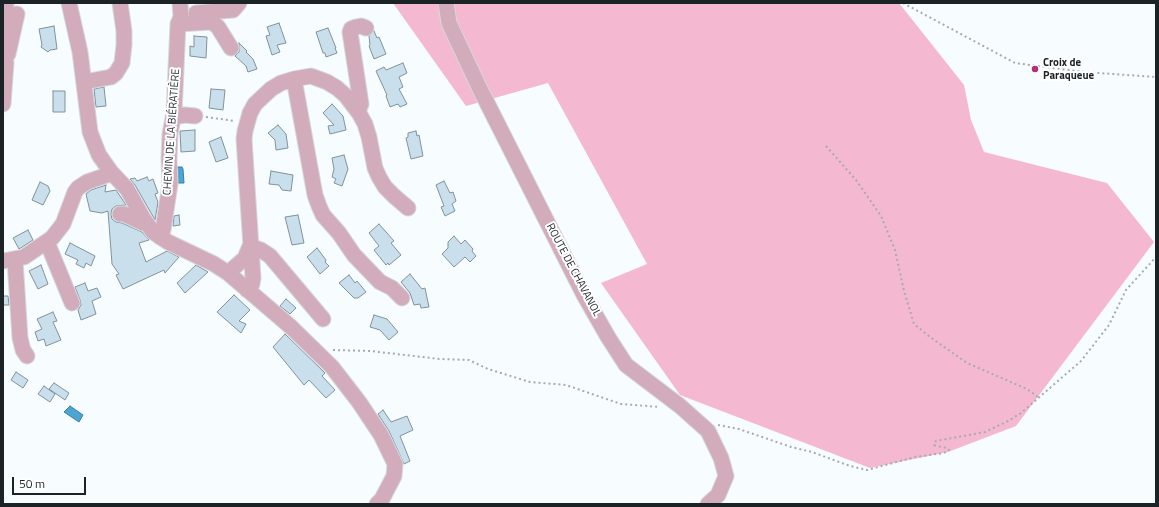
<!DOCTYPE html>
<html>
<head>
<meta charset="utf-8">
<style>
	body { margin:0 }
	#map { position:relative; width:1159px; height:507px; overflow:hidden; background:#f7fcfe; font-family:"Titillium Web",sans-serif }
	canvas { display:block }
	.frame { position:absolute; inset:0; border:4px solid #1b2327; pointer-events:none }
	.scale { position:absolute; left:12px; top:477px; width:74px; height:18px; box-sizing:border-box; border:2px solid #1b2327; border-top:0; padding-left:5px; font-size:12px; line-height:14px; white-space:nowrap; color:#1b2327; -webkit-text-stroke:3px #fff; paint-order:stroke }
</style>
</head>
<body>
<div id="map">
<canvas width="1159" height="507"></canvas>
<div class="frame"></div>
<div class="scale">50 m</div>
</div>
<script>
const context = document.querySelector('canvas').getContext('2d');
context.lineJoin = 'round';
function fill(path, color) { context.fillStyle = color; context.fill(path, 'evenodd'); }
const shape = rows => new Path2D(rows.map(r => 'M' + r).join(''));
function stroke(path, color, width, dash) { context.strokeStyle = color; context.lineWidth = width; context.lineCap = dash ? 'butt' : 'round'; context.setLineDash(dash || []); context.stroke(path); }
function drawText(font, color, halo, rows, align = 'center') {
  context.font = font + ' "Titillium Web",sans-serif'; context.lineWidth = 4; context.setLineDash([]); context.textBaseline = 'middle'; context.strokeStyle = halo; context.fillStyle = color; for (const [text, x, y, turn = 0] of rows) {
    context.save(); context.translate(x, y); context.rotate((+turn || 0) * Math.PI / 180); context.textAlign = isNaN(turn) ? turn : align; if (halo) context.strokeText(text, 0, 0); context.fillText(text, 0, 0); context.restore();
  }
}
const green = shape([
	[393,3,899,3,964,85,971,120,984,152,1107,183,1154,242,1016,426,948,452,870,468,680,395,601,283,647,264,548,83,466,106]
]);
const water = shape([
	[177,167,182,167,183,169,184,183,177,183,177,167],
	[70,406,83,415,79,422,64,412,70,406]
]);
const building = shape([
	[279,23,286,43,277,45,280,52,272,55,266,36,270,35,267,27,279,23],
	[54,26,57,49,50,50,48,52,41,47,42,45,39,29,54,26],
	[328,28,336,48,335,48,337,53,326,57,325,53,323,53,316,32,328,28],
	[374,31,377,38,379,37,386,54,374,59,369,46,370,45,369,36,374,31],
	[194,36,207,37,206,58,190,56,190,46,194,47,194,36],
	[239,43,247,51,246,52,253,59,257,69,248,72,246,66,235,56,239,52,239,43],
	[403,63,407,73,399,77,403,87,399,89,407,104,400,107,398,104,390,107,386,96,387,95,376,71,384,67,386,70,403,63],
	[104,87,106,106,96,107,94,89,104,87],
	[211,89,225,90,223,110,209,108,211,89],
	[53,91,65,91,65,112,53,112,53,91],
	[332,104,343,116,346,130,330,134,328,126,334,125,323,113,332,104],
	[278,125,286,134,288,148,276,150,275,140,268,133,278,125],
	[195,130,195,151,181,152,180,131,195,130],
	[416,131,417,136,419,135,423,156,411,159,406,138,408,137,408,133,416,131],
	[221,137,228,158,216,162,209,142,221,137],
	[344,155,348,169,342,186,334,183,336,179,332,177,334,169,332,158,344,155],
	[271,171,293,175,291,191,282,190,279,185,269,184,271,171],
	[147,177,149,181,153,179,158,193,155,194,158,202,155,220,135,185,130,179,135,178,137,181,147,177],
	[444,181,450,193,453,192,456,201,452,204,455,211,445,216,441,207,444,206,436,185,444,181],
	[40,182,48,186,50,191,43,205,32,200,40,182],
	[106,185,105,192,116,190,126,205,116,206,112,209,111,214,112,219,116,222,122,223,142,232,149,240,139,243,146,262,167,251,179,257,165,273,164,270,123,289,116,275,119,274,112,264,108,211,102,213,90,211,86,194,91,190,106,185],
	[179,215,180,225,173,226,174,216,179,215],
	[298,215,304,243,292,245,285,217,298,215],
	[379,224,394,241,391,243,401,255,389,265,388,263,386,265,374,250,379,246,369,233,379,224],
	[28,230,33,240,19,249,13,238,28,230],
	[454,236,461,244,465,240,473,249,472,251,476,256,470,262,465,257,454,267,442,254,448,248,448,242,454,236],
	[70,243,95,256,91,266,86,263,84,268,76,264,78,260,65,254,70,243],
	[317,248,326,260,325,262,329,266,320,274,307,257,317,248],
	[41,265,48,284,38,289,29,271,41,265],
	[196,265,208,272,185,293,177,283,196,265],
	[410,274,422,289,425,288,429,307,421,308,420,304,414,305,410,293,401,282,410,274],
	[349,275,355,283,357,281,366,292,358,298,354,298,339,283,349,275],
	[85,283,88,291,97,288,101,297,92,301,96,314,81,320,78,310,81,305,80,300,75,287,85,283],
	[234,295,250,310,239,321,246,324,241,333,217,312,234,295],
	[3,296,8,296,9,305,3,305,3,296],
	[286,299,296,308,290,314,280,306,286,299],
	[53,312,57,321,53,322,61,340,46,346,44,339,38,341,35,332,42,329,37,319,53,312],
	[374,315,387,319,398,332,389,340,380,330,370,327,374,315],
	[285,334,325,373,322,376,335,390,326,398,309,380,304,385,273,347,285,334],
	[16,372,28,380,23,388,11,380,16,372],
	[54,383,69,393,65,400,49,389,54,383],
	[44,386,55,394,50,402,38,394,44,386],
	[383,410,391,422,407,416,413,430,400,436,410,461,404,464,389,431,378,414,383,410]
]);
const path = shape([
	[903,3,1015,63,1084,72,1156,77],
	[206,117,235,121],
	[826,146,856,180,881,216,895,250,904,291,914,324,930,337,967,363,1027,389,1038,397],
	[333,350,370,351,440,359,469,360,488,369,530,382,566,385,621,404,660,407],
	[718,425,739,429,791,447,812,452,850,466,867,470,915,457,944,453,949,450,947,448,937,446,934,445,936,441,985,432,1008,421,1021,413,1081,361,1109,325,1126,290,1156,257]
]);
const minor = shape([
	[69,3,80,52,90,132,99,155,111,172,127,189,143,218,153,232,168,242,214,264,228,273,291,327,332,367,359,402,381,435,395,464,394,476,382,499,377,504],
	[446,3,449,23,479,87,584,295,608,337,626,365,680,406,708,431,721,458,726,476,718,495,708,504],
	[196,13,233,10,239,3],
	[178,24,212,22,218,27,231,48],
	[3,38,6,20,6,3],
	[3,57,5,57,8,54,17,14],
	[294,79,315,195,319,206,323,215,339,233,354,255,380,282,392,288,402,298],
	[84,82,111,77,116,73,122,63,124,45,124,31,120,3],
	[3,104,6,63,5,57],
	[357,110,359,109,361,104,350,32,351,29,356,27,361,26,366,28],
	[173,117,185,115,195,116],
	[120,214,124,214,143,223,146,223],
	[160,237,163,230,170,184,169,158,170,134,174,113,178,24,181,17,180,3],
	[47,242,72,303],
	[250,246,261,250,270,256,323,319],
	[15,260,20,338,23,350,27,356],
	[3,261,24,257,52,238,63,224,75,192,78,188,87,182,107,175,111,172],
	[228,273,245,258,250,246],
	[247,290,252,284,253,278,244,139,245,131,250,113,255,104,271,89,281,83,294,79,311,76,327,82,337,88,346,96,359,113,365,124,369,137,375,168,379,177,385,187,394,196,408,208]
]);
const markers = [
	[1035,69,4,"#b42f74"]
];
const poiNames = [
	["Croix de",1043,63],
	["Paraqueue",1043,76]
];
const streetNames = [
	["CHEMIN DE LA BIÉRATIÈRE",172,132,-86],
	["ROUTE DE CHAVANOL",573,270,62]
];
fill(green, '#f4b9d0');
fill(water, '#4ba6d4');
stroke(water, '#3d7fa0', 1);
fill(building, '#c9dfeb');
stroke(building, '#7f929e', 1);
stroke(minor, '#d4d9dc', 17);
stroke(path, '#a5abae', 2, [2, 3]);
stroke(minor, '#d3acbb', 15);
for (const [x, y, r, color] of markers) { const dot = new Path2D(); dot.arc(x, y, r, 0, 2 * Math.PI); context.fillStyle = color; context.fill(dot); stroke(dot, '#fff', 1.5); }
drawText('bold 11px', '#1b2327', '#fff', poiNames, 'left');
drawText('11px', '#1b2327', '#fff', streetNames);
</script>
</body>
</html>
